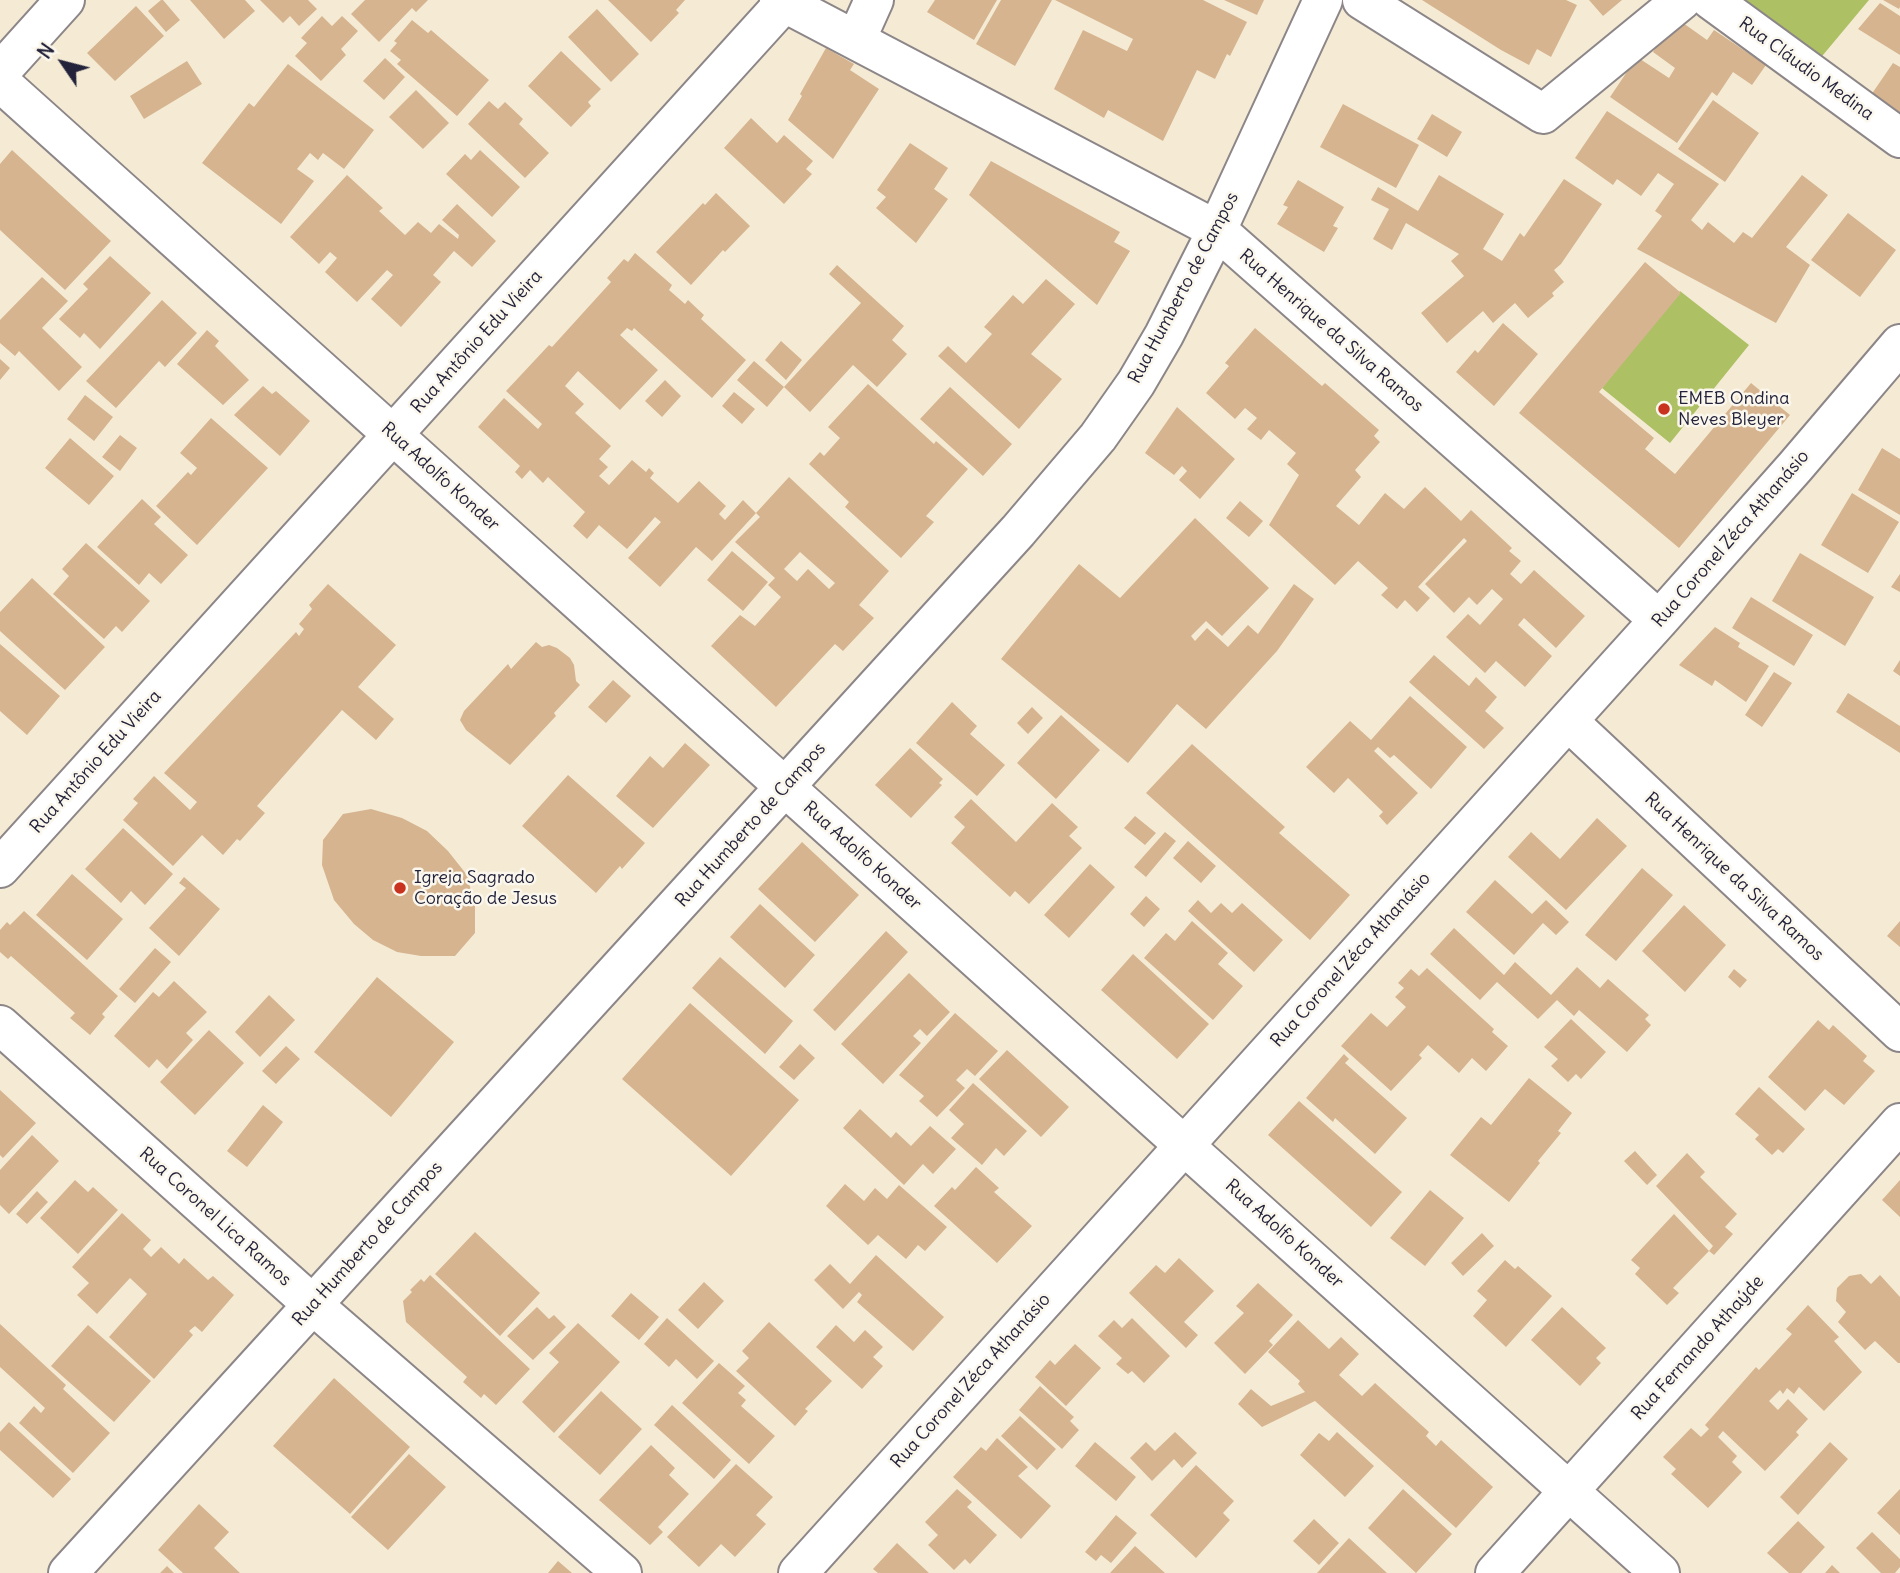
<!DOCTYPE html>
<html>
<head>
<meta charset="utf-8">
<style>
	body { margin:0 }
	#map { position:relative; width:1900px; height:1573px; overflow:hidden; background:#f5ebd5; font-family:Delius,sans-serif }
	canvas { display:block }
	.north { position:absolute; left:28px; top:28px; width:70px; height:70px; -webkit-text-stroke:5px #fbf7ec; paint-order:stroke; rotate:305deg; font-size:19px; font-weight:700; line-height:28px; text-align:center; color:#22223b }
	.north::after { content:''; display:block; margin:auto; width:24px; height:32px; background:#22223b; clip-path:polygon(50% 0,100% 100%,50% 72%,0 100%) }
</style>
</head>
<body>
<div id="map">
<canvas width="1900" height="1573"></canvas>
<div class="north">N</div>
</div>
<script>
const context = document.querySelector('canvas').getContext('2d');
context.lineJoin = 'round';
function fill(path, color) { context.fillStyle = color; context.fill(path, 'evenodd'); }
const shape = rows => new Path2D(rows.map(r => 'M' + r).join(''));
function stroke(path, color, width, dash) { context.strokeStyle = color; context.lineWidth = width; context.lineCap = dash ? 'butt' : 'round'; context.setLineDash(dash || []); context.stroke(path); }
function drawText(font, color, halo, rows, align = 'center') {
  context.font = font + ' Delius,sans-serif'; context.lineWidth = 5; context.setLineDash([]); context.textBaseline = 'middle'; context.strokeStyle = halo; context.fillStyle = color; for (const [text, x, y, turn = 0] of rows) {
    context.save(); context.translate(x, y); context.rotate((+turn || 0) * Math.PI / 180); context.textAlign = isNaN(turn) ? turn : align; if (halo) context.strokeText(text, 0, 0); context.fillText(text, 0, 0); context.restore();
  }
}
const green = shape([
	[1734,0,1869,0,1818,61],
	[1680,291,1749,345,1670,443,1602,388]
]);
const building = shape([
	[161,0,163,0,180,20,166,32,148,11],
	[190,0,245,0,255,11,224,39],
	[260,0,308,0,317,9,299,26,290,16,283,23],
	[365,0,428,0,416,12,412,8,379,42,351,14],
	[608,0,685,0,676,10,679,13,651,42],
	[935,0,997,0,974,40,927,12],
	[1001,0,1052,0,1015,66,976,44],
	[1055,0,1203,0,1247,22,1230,56,1227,54,1215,79,1197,70,1163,141,1108,110,1104,118,1054,89,1083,30,1127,51,1133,39],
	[1224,0,1264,0,1257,15],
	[1422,0,1566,0,1577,5,1551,57,1537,49,1529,65,1501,50],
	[1589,0,1622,0,1603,16],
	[1883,0,1900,0,1900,7,1899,9],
	[1880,3,1900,16,1900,55,1858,29],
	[136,6,164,36,115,81,87,53],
	[597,9,639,54,611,82,568,37],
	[322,16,332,26,342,16,358,31,341,49,346,55,321,81,295,56,307,43,301,38],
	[1676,18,1707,40,1714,30,1766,65,1752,85,1733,72,1717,96,1712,92,1677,143,1610,97,1637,57,1669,78,1675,68,1653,52],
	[412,20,428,33,431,30,489,80,457,116,397,64,401,60,390,51,397,43,394,41],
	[826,48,854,64,850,70,879,89,833,159,788,120,802,96,800,94],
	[561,51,601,89,588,102,591,106,571,127,528,86],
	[385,58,405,77,384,100,363,81],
	[187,61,202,84,144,119,130,96],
	[1893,63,1900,67,1900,115,1871,95],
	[288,64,374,130,344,169,323,153,318,160,310,153,297,169,314,181,281,224,202,163,249,103,254,107],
	[416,90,449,123,423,149,389,117],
	[1713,100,1759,133,1725,182,1678,149],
	[489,101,498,109,505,102,523,119,519,124,549,153,525,178,468,124],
	[1343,104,1419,145,1396,188,1320,147],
	[1607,111,1719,184,1691,220,1702,230,1708,222,1734,243,1743,232,1752,238,1802,175,1828,195,1786,247,1810,265,1776,323,1637,249,1662,216,1655,211,1674,184,1658,173,1641,196,1617,179,1613,185,1575,158],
	[1432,114,1462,132,1447,157,1417,139],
	[751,118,777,143,784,135,813,161,806,169,812,174,784,204,724,148],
	[910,143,948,168,934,189,948,199,916,243,876,208,886,197,877,190],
	[12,150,111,241,65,290,0,230,0,164],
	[480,150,520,187,492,217,446,174,465,154,471,160],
	[991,161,1120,232,1114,242,1130,251,1097,305,969,195],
	[347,175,383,208,379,211,405,235,418,222,431,233,439,224,458,239,459,235,442,220,457,204,496,241,472,267,454,251,433,275,441,282,401,327,371,299,393,275,387,270,357,302,325,272,337,258,330,252,319,264,290,237],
	[1439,175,1504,214,1483,249,1502,261,1520,233,1524,237,1564,179,1602,204,1561,264,1554,270,1564,282,1552,293,1554,296,1528,318,1515,303,1493,323,1483,311,1447,343,1421,313,1464,276,1451,261,1459,254,1406,223,1392,250,1373,239,1389,209,1371,200,1378,187,1418,211],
	[1298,180,1344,207,1333,226,1338,228,1324,252,1277,224,1288,207,1283,205],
	[716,193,750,226,725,252,723,250,691,285,656,252,703,203,705,205],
	[1848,213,1896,250,1860,297,1811,260],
	[635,253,672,285,669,290,685,304,688,300,704,315,701,319,746,360,712,398,634,328,632,331,627,328,620,335,658,370,620,410,578,371,565,386,584,404,575,413,611,446,599,459,608,467,599,476,609,485,632,460,646,472,649,468,654,473,650,478,678,503,699,481,726,506,719,514,725,520,743,500,756,513,712,561,696,547,660,587,628,558,661,522,655,517,627,549,599,525,587,539,573,526,585,512,548,477,543,483,530,470,522,479,515,472,520,466,478,427,504,398,538,429,542,424,506,391,549,345,552,347,611,282,607,278,624,259,628,262],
	[110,256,151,293,100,349,84,333,80,338,59,319,88,289,83,284],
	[1645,262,1681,293,1599,392,1654,438,1645,449,1675,474,1751,383,1790,415,1679,548,1519,413],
	[837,265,904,326,892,340,907,354,877,387,853,365,810,412,784,387,861,303,829,274],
	[42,277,68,301,42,328,82,367,59,391,19,351,15,356,0,343,0,320],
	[1046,279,1075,304,1031,354,1062,379,1019,429,938,356,948,346,966,363,992,334,984,327,1013,295,1023,304],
	[162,300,197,333,165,367,159,361,116,408,86,381],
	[1503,323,1538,354,1494,406,1456,372,1475,350,1478,353],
	[1255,328,1322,386,1325,383,1379,430,1374,436,1380,442,1355,470,1361,477,1336,506,1359,525,1385,493,1404,509,1425,487,1461,521,1471,510,1512,548,1509,551,1521,561,1510,574,1521,584,1534,570,1585,616,1556,648,1524,618,1518,625,1552,656,1525,687,1496,661,1485,673,1446,637,1468,614,1480,625,1503,599,1492,589,1477,605,1469,597,1454,613,1425,584,1467,541,1464,538,1418,587,1430,598,1417,612,1405,600,1397,609,1381,595,1388,588,1358,561,1335,585,1269,525,1299,475,1287,464,1296,453,1269,430,1261,440,1247,429,1257,418,1245,408,1235,419,1206,393,1229,366,1225,363],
	[207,330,219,341,215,346,249,380,223,405,177,364],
	[781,341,802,360,786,380,765,360],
	[0,359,10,368,0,380],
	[754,361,784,387,767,407,737,380],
	[665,380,681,396,662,417,645,401],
	[868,384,934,444,936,441,968,469,926,516,934,522,901,558,845,507,849,502,809,464,820,452,824,456,840,438,828,427],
	[263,386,272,394,276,391,310,421,280,456,234,415],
	[950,387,1012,444,983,476,920,419],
	[734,392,755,409,742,424,722,406],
	[85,395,113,417,94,441,67,419],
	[1177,407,1235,459,1200,499,1179,480,1187,471,1182,466,1174,475,1145,453],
	[211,418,268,468,197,545,156,506,188,472,191,475,197,468,180,453],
	[120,435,137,448,120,471,102,457],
	[70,438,114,476,89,505,45,468],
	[1882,448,1900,459,1900,515,1858,490],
	[789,477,889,571,859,605,874,618,843,651,835,644,776,707,711,646,740,615,755,626,781,597,768,585,775,578,735,542,760,517,756,513],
	[800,552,835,583,829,589,808,569,797,581,784,569],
	[1852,493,1899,522,1868,573,1821,545],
	[142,499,161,517,154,524,188,555,161,584,149,573,139,585,97,547],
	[1240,501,1263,521,1249,537,1226,518],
	[1195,518,1269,588,1222,636,1206,621,1191,636,1195,641,1207,628,1228,647,1248,625,1258,634,1294,584,1314,599,1277,651,1206,729,1177,704,1128,763,1001,659,1079,564,1120,598],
	[86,543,150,601,122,632,116,626,104,639,53,594,69,576,62,569],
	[732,551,768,582,743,611,707,580],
	[1800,553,1874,597,1845,646,1772,601],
	[1900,574,1900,592,1891,587],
	[32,578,105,647,65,690,0,631,0,612],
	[328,584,396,645,358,687,394,719,376,740,342,710,257,806,265,813,240,841,237,839,223,855,202,835,173,866,123,820,138,803,133,799,154,776,190,810,197,802,164,773,296,632,299,636,304,629,299,624,312,609,309,605],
	[1751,597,1813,635,1794,666,1732,628],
	[1715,627,1740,643,1738,647,1769,666,1746,702,1715,680,1712,686,1679,665],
	[536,642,542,647,549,645,557,648,570,658,574,665,576,681,580,685,554,713,556,716,510,765,466,730,460,720,464,711,508,664,511,669],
	[0,644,60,696,27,735,0,711],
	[1434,655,1469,686,1476,677,1497,697,1485,711,1504,728,1484,749,1409,682],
	[1900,660,1900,676,1893,671],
	[1774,672,1792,683,1762,727,1745,715],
	[613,680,631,696,606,723,588,707],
	[1848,693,1900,726,1900,753,1836,712],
	[1410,696,1467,747,1431,789,1394,755,1390,758,1378,747,1374,751,1418,793,1387,825,1379,816,1383,812,1348,778,1334,793,1306,767,1350,721,1371,740],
	[952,702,977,726,970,734,1005,765,977,796,916,743],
	[1032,707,1043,718,1028,734,1017,723],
	[1061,715,1100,750,1056,799,1017,763],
	[685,743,710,765,653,828,616,796,650,756,663,768],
	[1192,744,1285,827,1279,833,1350,895,1310,940,1146,793],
	[910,748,943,779,939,783,942,785,911,818,875,785],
	[568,775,645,843,622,869,620,866,596,893,522,826],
	[971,799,1016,842,1052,803,1078,827,1069,836,1082,848,1029,904,1015,891,1010,897,951,843,965,827,954,817],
	[371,809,402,818,427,831,448,851,467,875,475,906,475,933,455,956,421,956,397,952,373,940,354,924,334,900,322,865,323,840,343,814],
	[1135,816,1156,833,1145,845,1124,828],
	[1597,818,1627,846,1566,910,1508,857,1531,832,1560,859],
	[123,828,173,874,145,905,131,891,121,903,85,869],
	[1165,832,1176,841,1146,877,1134,867],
	[1188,841,1216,866,1201,883,1173,858],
	[802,842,859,895,815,942,758,889],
	[1090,864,1115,887,1069,938,1044,915],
	[1642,868,1673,895,1616,961,1585,935],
	[72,874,123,919,87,960,36,915],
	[184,877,220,909,179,956,149,928,186,888,179,883],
	[1495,880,1532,914,1546,900,1569,922,1556,935,1543,923,1514,955,1466,912],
	[1146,896,1160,909,1144,927,1130,914],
	[1198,900,1211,913,1221,903,1232,913,1242,903,1283,940,1254,972,1188,911],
	[760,904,815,955,785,988,730,937],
	[1684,905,1726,945,1685,992,1642,951],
	[24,911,118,996,102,1014,105,1017,90,1035,70,1018,75,1013,11,956,8,959,0,952,0,930,7,922,10,925],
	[1192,921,1228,953,1218,964,1243,986,1213,1020,1144,958,1166,933,1175,941],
	[1900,921,1900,947,1887,936],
	[1454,928,1504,975,1515,962,1551,995,1577,967,1600,988,1608,979,1649,1015,1645,1019,1651,1025,1627,1052,1579,1010,1574,1016,1557,1000,1538,1019,1497,982,1480,1000,1430,954],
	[886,931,908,952,835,1031,813,1010],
	[155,948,171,962,135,1003,119,989],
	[1133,954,1209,1024,1177,1059,1101,990],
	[720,957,793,1021,765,1054,692,988],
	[1427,968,1494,1029,1492,1032,1508,1046,1486,1071,1472,1058,1459,1073,1428,1045,1419,1055,1422,1058,1391,1091,1341,1046,1371,1013,1387,1027,1406,1007,1395,997,1404,988,1398,983,1411,969,1419,976],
	[1734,969,1747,980,1740,988,1728,977],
	[909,973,950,1012,927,1036,920,1029,913,1036,921,1043,883,1084,841,1044],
	[377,977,454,1042,391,1117,314,1052],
	[174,981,207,1012,186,1033,193,1040,167,1069,157,1059,149,1068,114,1036,153,992,159,997],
	[269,995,295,1020,260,1057,235,1032],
	[690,1003,799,1100,731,1176,622,1079],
	[955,1013,998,1051,975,1076,967,1069,956,1080,965,1088,937,1117,919,1101,924,1096,899,1075],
	[1571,1019,1606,1052,1581,1079,1576,1074,1568,1082,1551,1066,1558,1059,1544,1047],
	[1818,1020,1829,1030,1833,1025,1867,1056,1863,1061,1875,1071,1844,1105,1825,1089,1805,1111,1768,1077],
	[209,1030,244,1063,195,1115,160,1082],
	[800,1044,815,1058,794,1080,779,1067],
	[286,1046,300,1059,276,1084,262,1071],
	[1007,1050,1069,1107,1041,1137,979,1079],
	[1344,1054,1349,1059,1345,1063,1407,1118,1375,1154,1335,1118,1333,1122,1306,1098],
	[1529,1078,1572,1113,1558,1131,1561,1133,1538,1161,1540,1163,1509,1202,1450,1155,1481,1117,1491,1125],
	[973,1083,1027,1131,1004,1156,996,1148,982,1165,951,1138,964,1124,949,1110],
	[1759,1087,1805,1129,1783,1153,1778,1149,1772,1155,1755,1139,1759,1135,1735,1114],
	[0,1090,36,1123,3,1158,0,1155],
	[1299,1101,1402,1192,1371,1227,1268,1135],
	[263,1105,283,1122,247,1167,227,1151],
	[860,1109,891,1138,896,1132,911,1146,930,1126,956,1149,933,1174,923,1164,904,1185,843,1128],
	[32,1135,59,1161,9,1214,0,1205,0,1170],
	[1635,1151,1657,1175,1647,1185,1624,1161],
	[1687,1153,1705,1172,1700,1177,1737,1214,1725,1227,1733,1234,1714,1255,1709,1251,1713,1246,1656,1186],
	[976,1167,999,1188,994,1192,1032,1226,997,1263,934,1206,952,1187,955,1190],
	[75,1180,88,1192,93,1187,118,1210,78,1254,40,1218],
	[1900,1180,1900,1217,1882,1200],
	[845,1184,864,1201,875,1188,887,1199,899,1185,947,1227,925,1251,918,1245,906,1259,878,1235,868,1245,826,1206],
	[1430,1190,1464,1218,1425,1266,1390,1238],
	[37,1191,48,1202,27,1224,16,1214],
	[122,1213,151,1240,143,1249,151,1257,161,1247,179,1264,184,1258,208,1280,213,1276,234,1295,202,1332,195,1326,189,1331,193,1335,154,1379,109,1337,147,1294,130,1278,97,1314,77,1295,89,1283,72,1267],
	[1674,1214,1709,1251,1673,1288,1679,1293,1667,1305,1635,1274,1640,1268,1631,1260],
	[475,1232,540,1293,500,1336,435,1274],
	[1482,1233,1494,1246,1463,1276,1451,1263],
	[876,1255,944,1317,913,1351,857,1302,862,1295,859,1292,843,1309,814,1280,830,1264,850,1284],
	[1179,1258,1214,1291,1184,1322,1198,1335,1186,1348,1129,1293,1156,1265,1165,1273],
	[1505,1260,1515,1269,1518,1266,1552,1296,1506,1347,1473,1316,1487,1300,1477,1291],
	[1861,1274,1871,1284,1880,1275,1900,1297,1900,1363,1898,1363,1875,1341,1865,1350,1838,1322,1846,1312,1836,1301,1837,1288,1849,1276],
	[430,1275,530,1369,496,1405,484,1394,481,1398,463,1382,467,1377,406,1322,403,1301,412,1292,410,1290,421,1279,424,1282],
	[704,1282,724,1301,698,1329,678,1310],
	[1258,1283,1293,1315,1269,1341,1273,1345,1245,1374,1214,1343,1244,1313,1236,1306],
	[631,1293,659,1317,639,1340,611,1316],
	[1808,1305,1839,1337,1834,1341,1862,1372,1824,1411,1799,1387,1794,1394,1787,1388,1783,1394,1780,1390,1769,1401,1778,1410,1788,1399,1808,1419,1796,1432,1799,1435,1765,1471,1723,1431,1718,1437,1737,1456,1732,1462,1742,1472,1708,1508,1671,1474,1676,1469,1663,1457,1691,1428,1701,1437,1709,1429,1705,1425,1756,1367,1759,1370,1792,1334,1786,1329],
	[537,1307,549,1319,554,1315,566,1327,533,1360,507,1336],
	[1562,1307,1606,1348,1596,1358,1601,1363,1580,1386,1531,1340],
	[667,1318,714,1361,697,1379,676,1359,669,1367,644,1344],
	[1132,1318,1170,1356,1144,1383,1132,1371,1128,1374,1116,1364,1122,1358,1098,1336,1114,1320,1122,1328],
	[1298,1320,1329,1349,1341,1337,1359,1354,1339,1375,1362,1396,1375,1383,1429,1432,1426,1436,1436,1446,1441,1440,1493,1487,1456,1528,1315,1401,1262,1427,1238,1404,1251,1389,1271,1406,1305,1392,1298,1384,1300,1381,1268,1352],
	[769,1322,832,1381,805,1409,808,1411,795,1426,736,1371,749,1358,742,1351],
	[578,1323,620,1362,554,1433,522,1402,559,1362,549,1353],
	[0,1324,66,1385,63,1389,110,1433,73,1473,19,1423,34,1406,41,1413,45,1408,0,1367],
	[88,1325,151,1381,114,1422,51,1366],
	[836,1325,854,1342,865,1330,883,1347,873,1357,883,1366,862,1389,816,1347],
	[1075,1344,1101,1368,1066,1406,1035,1377,1050,1360,1055,1365],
	[719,1363,745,1386,738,1393,746,1400,741,1406,775,1436,749,1464,682,1403],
	[334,1378,410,1447,350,1514,273,1446],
	[1040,1386,1074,1417,1070,1421,1079,1430,1062,1449,1019,1410],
	[601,1391,642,1429,600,1475,558,1437],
	[672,1405,731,1460,714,1479,654,1425],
	[1020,1416,1056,1449,1037,1470,1001,1436],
	[9,1422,71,1479,53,1498,0,1450,0,1432],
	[1175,1432,1197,1453,1182,1468,1174,1459,1152,1481,1130,1458,1146,1442,1155,1451],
	[1337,1432,1374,1466,1345,1497,1300,1455,1319,1433,1329,1441],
	[997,1438,1028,1467,1018,1476,1051,1506,1021,1539,953,1477,981,1447,986,1451],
	[1095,1442,1136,1477,1116,1501,1075,1466],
	[1830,1442,1848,1459,1798,1515,1780,1497],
	[651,1445,675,1468,669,1475,689,1494,658,1527,663,1532,650,1545,599,1500],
	[409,1454,446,1487,388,1550,351,1517],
	[736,1464,773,1497,756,1515,766,1524,735,1557,721,1544,699,1567,667,1537],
	[1196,1465,1234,1501,1223,1513,1230,1520,1196,1558,1150,1515],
	[957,1489,972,1502,967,1507,997,1535,970,1564,965,1559,954,1570,928,1545,938,1535,925,1522],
	[1403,1489,1452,1534,1416,1573,1368,1528],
	[1900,1489,1900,1535,1877,1513],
	[199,1504,229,1532,214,1548,240,1573,183,1573,158,1550],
	[1116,1515,1137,1533,1111,1563,1101,1555,1096,1561,1085,1552],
	[1314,1519,1339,1543,1319,1565,1293,1541],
	[1798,1521,1825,1547,1801,1573,1789,1573,1767,1553],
	[1872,1532,1900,1559,1900,1567,1895,1573,1881,1573,1856,1548],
	[1349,1538,1387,1573,1317,1573],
	[897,1543,929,1573,878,1573,873,1569],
	[1135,1546,1165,1573,1110,1573],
	[558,1561,572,1573,548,1573],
	[1832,1565,1840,1573,1825,1573],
	[167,1566,174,1573,160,1573]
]);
const minor = shape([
	[779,0,1217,230,1659,620],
	[1362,0,1543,114,1682,0],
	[1711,0,1900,138],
	[856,40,874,0],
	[0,82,1660,1573],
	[1568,721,1900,1032],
	[0,868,784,3],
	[0,1025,313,1305,622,1573],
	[798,1573,1659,620,1795,467,1900,344],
	[1495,1573,1900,1123]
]);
const major = shape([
	[0,72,65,0],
	[68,1573,1018,531,1098,437,1136,383,1164,335,1217,230,1323,0]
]);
const markers = [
	[1664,409,7,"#c8321e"],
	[400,888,7,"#c8321e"]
];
const streetNames = [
	["Rua Cláudio Medina",1806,69,36],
	["Rua Humberto de Campos",1184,288,-62],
	["Rua Henrique da Silva Ramos",1331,331,41],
	["Rua Antônio Edu Vieira",477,342,-48],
	["Rua Adolfo Konder",440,477,42],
	["Rua Coronel Zéca Athanásio",1731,539,-49],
	["Rua Antônio Edu Vieira",96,762,-48],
	["Rua Humberto de Campos",751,825,-48],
	["Rua Adolfo Konder",862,856,42],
	["Rua Henrique da Silva Ramos",1734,877,43],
	["Rua Coronel Zéca Athanásio",1351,960,-48],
	["Rua Coronel Lica Ramos",215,1217,42],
	["Rua Adolfo Konder",1284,1234,42],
	["Rua Humberto de Campos",368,1244,-48],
	["Rua Fernando Athaýde",1698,1348,-48],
	["Rua Coronel Zéca Athanásio",971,1381,-48]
];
const poiNames = [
	["EMEB Ondina",1678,399],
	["Neves Bleyer",1678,420],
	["Igreja Sagrado",414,878],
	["Coração de Jesus",414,899]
];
fill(green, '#adc064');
fill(building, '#d5b48f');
stroke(minor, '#8c8688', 42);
stroke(major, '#8c8688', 42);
stroke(minor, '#fff', 38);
stroke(major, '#fff', 38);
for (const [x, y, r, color] of markers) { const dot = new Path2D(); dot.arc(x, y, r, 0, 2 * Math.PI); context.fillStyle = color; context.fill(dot); stroke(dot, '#fbf7ec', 2.5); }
drawText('18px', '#22223b', '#fbf7ec', streetNames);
drawText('18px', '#22223b', '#fbf7ec', poiNames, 'left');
</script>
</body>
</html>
